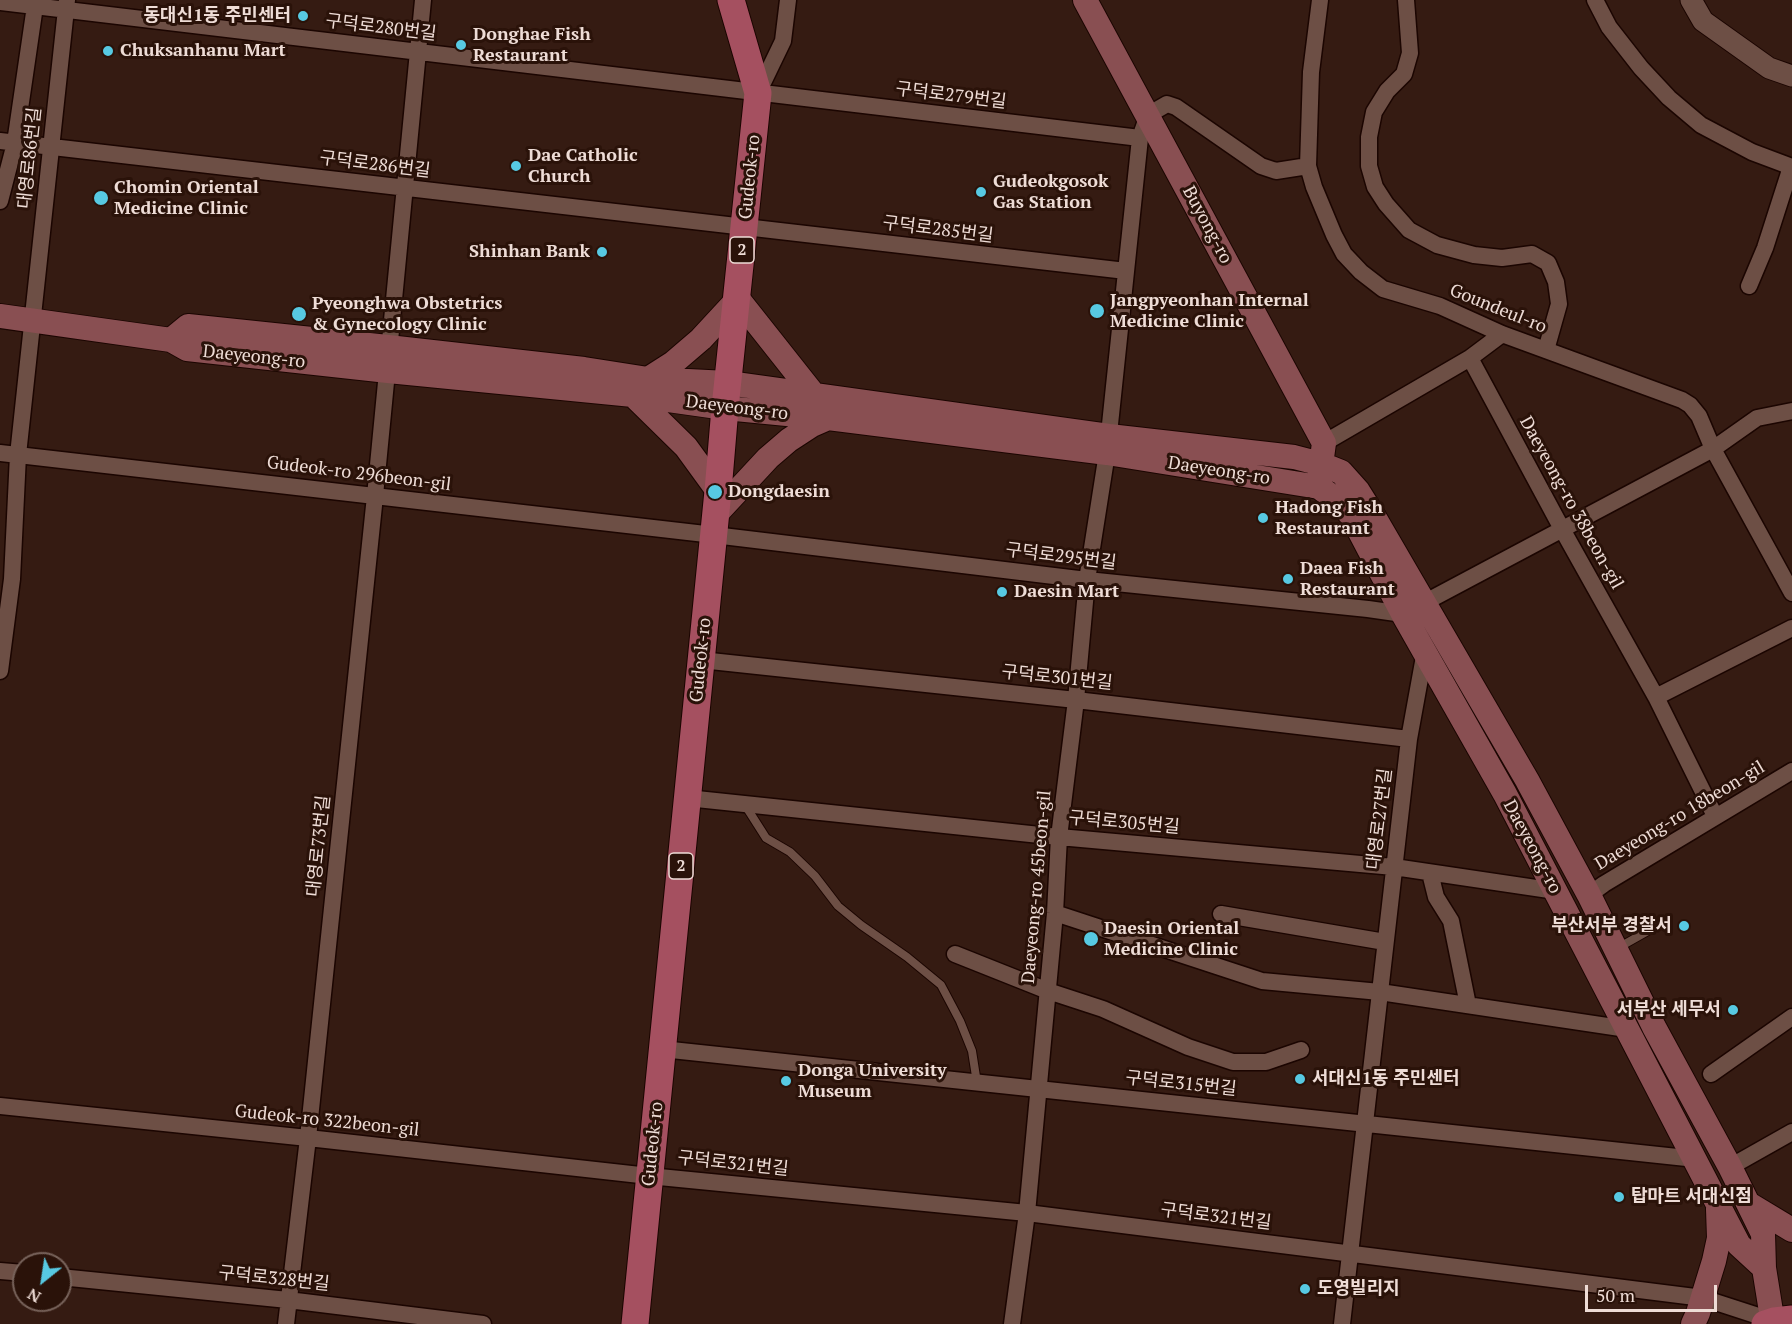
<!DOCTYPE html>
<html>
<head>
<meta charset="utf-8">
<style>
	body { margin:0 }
	#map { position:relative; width:1792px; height:1324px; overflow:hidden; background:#351b12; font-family:"PT Serif",serif }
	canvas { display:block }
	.north { position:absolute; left:12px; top:1252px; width:60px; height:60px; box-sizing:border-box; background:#2a1209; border:2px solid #78635b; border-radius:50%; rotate:210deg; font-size:16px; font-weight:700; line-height:24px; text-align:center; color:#eedcd6 }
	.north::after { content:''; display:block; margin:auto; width:21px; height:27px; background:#57c9e2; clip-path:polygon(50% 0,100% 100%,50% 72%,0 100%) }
	.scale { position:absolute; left:1585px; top:1285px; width:132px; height:27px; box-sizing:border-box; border:3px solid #eedcd6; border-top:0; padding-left:8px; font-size:18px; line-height:21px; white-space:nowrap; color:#eedcd6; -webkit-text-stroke:4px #2a1209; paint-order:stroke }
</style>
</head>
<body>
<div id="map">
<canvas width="1792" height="1324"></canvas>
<div class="north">N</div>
<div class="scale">50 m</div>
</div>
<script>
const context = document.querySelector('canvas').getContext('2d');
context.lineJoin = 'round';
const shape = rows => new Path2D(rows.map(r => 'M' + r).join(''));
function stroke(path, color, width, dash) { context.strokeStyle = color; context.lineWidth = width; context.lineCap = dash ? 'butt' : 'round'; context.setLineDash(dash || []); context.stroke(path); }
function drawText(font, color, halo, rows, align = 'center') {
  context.font = font + ' "PT Serif","Noto Sans KR",serif'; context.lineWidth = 6; context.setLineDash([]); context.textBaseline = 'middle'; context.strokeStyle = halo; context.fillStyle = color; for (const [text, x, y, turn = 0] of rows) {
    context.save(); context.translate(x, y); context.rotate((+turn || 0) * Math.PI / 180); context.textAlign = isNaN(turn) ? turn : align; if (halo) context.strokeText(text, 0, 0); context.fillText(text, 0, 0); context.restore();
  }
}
const service = shape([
	[745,805,766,838,790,852,815,876,838,906,861,925,907,957,941,985,960,1021,972,1051,977,1083],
	[1616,949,1655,927]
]);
const minor = shape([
	[1320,0,1311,72,1308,166,1314,187,1334,235,1344,254,1361,272,1383,289,1440,306,1502,334,1682,400,1690,405,1699,416,1713,449,1792,593],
	[1406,0,1410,53,1404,74,1387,91,1374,112,1369,137,1369,166,1375,187,1386,204,1409,230,1437,245,1474,255,1502,258,1532,254,1548,263,1556,282,1559,304,1546,350],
	[1595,0,1609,27,1641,68,1669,98,1701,125,1752,152,1792,167],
	[0,2,1140,138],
	[758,93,783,41,788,0],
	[0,141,1126,271],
	[0,201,15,143,35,6,33,0],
	[1749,286,1765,248,1791,167],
	[1470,358,1562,529,1656,697,1715,816],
	[1324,443,1470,358,1502,334],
	[0,453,714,535,1087,580,1368,609,1403,614,1713,449,1757,418,1792,411],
	[701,660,1076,700,1409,739],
	[0,671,12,579,18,455,67,0],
	[1656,697,1792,628],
	[687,798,1059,837,1394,867,1556,891],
	[1430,873,1436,897,1451,921,1468,1005],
	[1589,895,1604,884,1792,771],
	[1055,913,1262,981,1380,992,1627,1029],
	[1221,914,1385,942],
	[955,954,1048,991,1103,1009,1188,1047,1233,1062,1266,1062,1301,1050],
	[662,1049,1696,1159],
	[1711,1074,1792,1017],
	[0,1106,308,1138,649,1176,1027,1213,1703,1298,1774,1321],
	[1730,1167,1792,1132],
	[0,1271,24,1273],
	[60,1277,288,1300,483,1324],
	[286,1324,308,1138,375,496,423,0],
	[1012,1324,1027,1213,1055,913,1059,837,1076,700,1087,580,1107,453,1140,138,1148,115,1167,104,1176,107,1261,166,1276,171,1308,166],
	[1342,1324,1409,739,1425,651]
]);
const tertiary = shape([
	[1691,0,1703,21,1769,68,1792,76]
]);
const secondary = shape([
	[1085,0,1324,443,1319,480],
	[0,316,171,340,187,349,388,371,633,395,725,408,828,418,1107,453,1319,487,1338,501,1351,515,1403,614,1505,794,1739,1245,1764,1268],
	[171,340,188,326,388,347,584,369,648,379,728,383,1109,436,1294,457,1321,464,1341,472,1358,491,1373,515,1527,780,1589,895,1654,1027,1730,1167,1763,1234,1764,1268,1773,1324],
	[648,379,673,363,701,339,738,299,814,395],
	[633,395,686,447,718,491],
	[716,514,768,458,789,440,812,425,828,418],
	[1749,1204,1792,1230],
	[1693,1324,1698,1313,1714,1261,1719,1238,1718,1209]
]);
const primary = shape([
	[635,1324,718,491,725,408,758,93,731,0],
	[1765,1324,1774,1321,1792,1319]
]);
const markers = [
	[303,16,6,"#57c9e2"],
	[461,45,6,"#57c9e2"],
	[108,51,6,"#57c9e2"],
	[516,166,6,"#57c9e2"],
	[981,192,6,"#57c9e2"],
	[101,198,8,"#57c9e2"],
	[602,252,6,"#57c9e2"],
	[1097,311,8,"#57c9e2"],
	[299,314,8,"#57c9e2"],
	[715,492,8,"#57c9e2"],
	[1263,518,6,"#57c9e2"],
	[1288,579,6,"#57c9e2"],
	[1002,592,6,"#57c9e2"],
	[1684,926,6,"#57c9e2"],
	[1091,939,8,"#57c9e2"],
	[1733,1010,6,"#57c9e2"],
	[1300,1079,6,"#57c9e2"],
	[786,1081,6,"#57c9e2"],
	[1619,1197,6,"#57c9e2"],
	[1305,1289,6,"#57c9e2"]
];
const shields = [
	[742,250,24],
	[681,866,24]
];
const shieldNames = [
	["2",742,250],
	["2",681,866]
];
const poiNames = [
	["동대신1동 주민센터",291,16,"right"],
	["Donghae Fish",473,35],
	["Restaurant",473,56],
	["Chuksanhanu Mart",120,51],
	["Dae Catholic",528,156],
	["Church",528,177],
	["Gudeokgosok",993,182],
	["Gas Station",993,203],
	["Chomin Oriental",114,188],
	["Medicine Clinic",114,209],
	["Shinhan Bank",590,252,"right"],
	["Jangpyeonhan Internal",1110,301],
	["Medicine Clinic",1110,322],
	["Pyeonghwa Obstetrics",312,304],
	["& Gynecology Clinic",312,325],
	["Dongdaesin",728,492],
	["Hadong Fish",1275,508],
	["Restaurant",1275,529],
	["Daea Fish",1300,569],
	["Restaurant",1300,590],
	["Daesin Mart",1014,592],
	["부산서부 경찰서",1672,926,"right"],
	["Daesin Oriental",1104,929],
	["Medicine Clinic",1104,950],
	["서부산 세무서",1721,1010,"right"],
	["Donga University",798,1071],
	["Museum",798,1092],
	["서대신1동 주민센터",1312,1079],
	["탑마트 서대신점",1631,1197],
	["도영빌리지",1317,1289]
];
const streetNames = [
	["구덕로280번길",381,28,7],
	["구덕로279번길",951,96,7],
	["대영로86번길",30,158,-84],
	["구덕로286번길",375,165,7],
	["Gudeok-ro",750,177,-84],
	["Buyong-ro",1207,225,62],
	["구덕로285번길",938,230,7],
	["Goundeul-ro",1498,309,22],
	["Daeyeong-ro",254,357,6],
	["Daeyeong-ro",737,408,7],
	["Daeyeong-ro",1219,471,9],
	["Gudeok-ro 296beon-gil",359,474,7],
	["Daeyeong-ro 38beon-gil",1571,503,61],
	["구덕로295번길",1061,557,7],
	["Gudeok-ro",701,660,-84],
	["구덕로301번길",1057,678,6],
	["Daeyeong-ro 18beon-gil",1680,816,-31],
	["대영로27번길",1380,819,-83],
	["구덕로305번길",1124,823,5],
	["대영로73번길",319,846,-84],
	["Daeyeong-ro",1532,847,62],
	["Daeyeong-ro 45beon-gil",1037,887,-85],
	["구덕로315번길",1181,1084,6],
	["Gudeok-ro 322beon-gil",327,1121,6],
	["Gudeok-ro",653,1144,-84],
	["구덕로321번길",733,1164,6],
	["구덕로321번길",1216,1217,7],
	["구덕로328번길",274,1279,6]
];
stroke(service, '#1b0501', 10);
stroke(minor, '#1b0501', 19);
stroke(tertiary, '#1b0501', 23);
stroke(secondary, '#1b0501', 26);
stroke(primary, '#1b0501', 29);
stroke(service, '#6d4f45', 8);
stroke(minor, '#6d4f45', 16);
stroke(tertiary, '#6d4f45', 21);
stroke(secondary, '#894f52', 24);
stroke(primary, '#a55060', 27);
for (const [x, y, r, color] of markers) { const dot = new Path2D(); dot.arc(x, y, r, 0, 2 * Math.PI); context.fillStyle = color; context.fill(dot); stroke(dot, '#2a1209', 2); }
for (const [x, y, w] of shields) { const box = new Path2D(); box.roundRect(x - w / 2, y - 13, w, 26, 4.5); context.fillStyle = '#2a1209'; context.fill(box); stroke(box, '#eedcd6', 1.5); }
drawText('bold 16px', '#eedcd6', null, shieldNames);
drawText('bold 18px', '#eedcd6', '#2a1209', poiNames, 'left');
drawText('18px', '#eedcd6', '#2a1209', streetNames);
</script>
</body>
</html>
